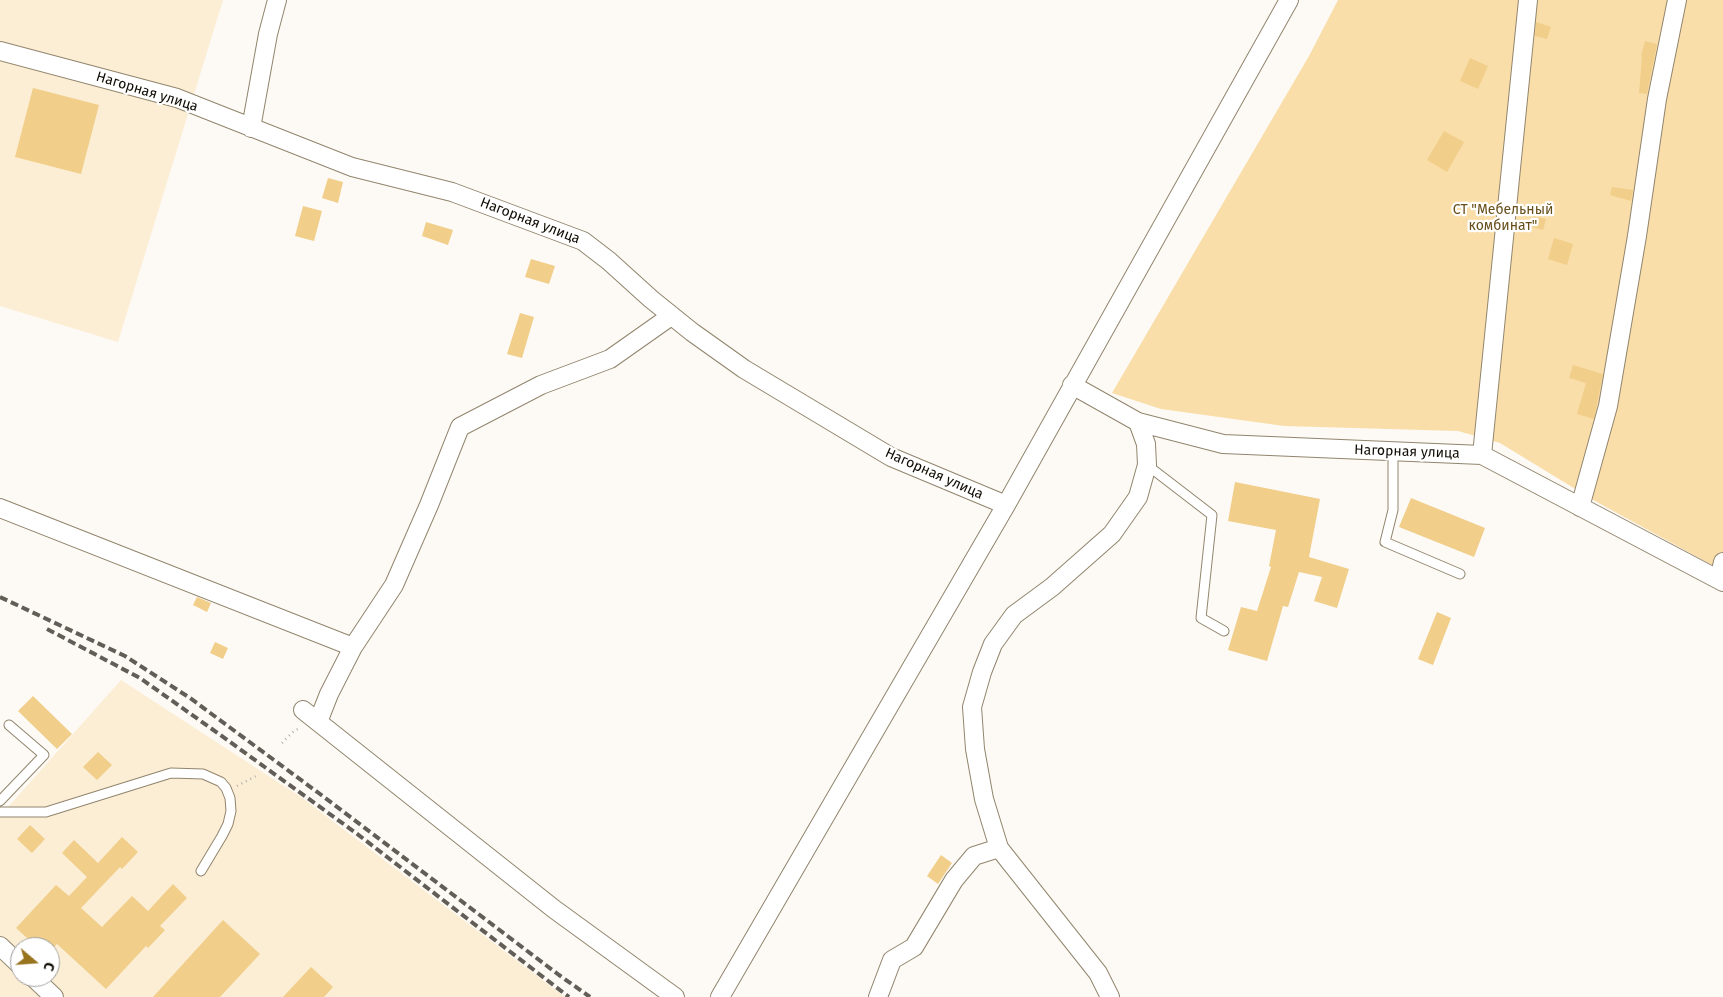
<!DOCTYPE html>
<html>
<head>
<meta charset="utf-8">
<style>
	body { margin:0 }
	#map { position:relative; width:1723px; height:997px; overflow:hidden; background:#fdfaf5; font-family:"Fira Sans",sans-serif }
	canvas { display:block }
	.north { position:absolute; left:10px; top:937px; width:50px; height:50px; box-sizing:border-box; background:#fff; border:1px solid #9f9e9b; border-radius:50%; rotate:108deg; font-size:14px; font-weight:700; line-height:20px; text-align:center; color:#100c04 }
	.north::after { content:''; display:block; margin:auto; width:18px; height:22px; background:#99741f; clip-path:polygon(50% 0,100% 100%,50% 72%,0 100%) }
</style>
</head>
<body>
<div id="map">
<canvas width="1723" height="997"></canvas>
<div class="north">С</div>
</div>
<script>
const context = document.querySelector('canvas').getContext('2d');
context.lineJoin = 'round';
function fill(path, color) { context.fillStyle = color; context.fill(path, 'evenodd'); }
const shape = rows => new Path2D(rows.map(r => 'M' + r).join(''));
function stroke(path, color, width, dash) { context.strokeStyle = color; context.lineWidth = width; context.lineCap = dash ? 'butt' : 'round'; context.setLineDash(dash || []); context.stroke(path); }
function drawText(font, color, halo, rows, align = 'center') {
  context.font = font + ' "Fira Sans",sans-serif'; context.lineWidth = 4.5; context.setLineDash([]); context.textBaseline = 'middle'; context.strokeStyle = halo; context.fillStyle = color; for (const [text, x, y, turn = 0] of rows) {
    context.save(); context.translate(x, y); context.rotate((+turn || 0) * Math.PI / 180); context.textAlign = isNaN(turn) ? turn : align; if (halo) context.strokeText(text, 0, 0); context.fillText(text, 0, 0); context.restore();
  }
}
const built = shape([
	[0,0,223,0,118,342,0,306],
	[121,680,301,797,565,997,0,997,0,816],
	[20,947,50,947,50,977,20,977]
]);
const green = shape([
	[1338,0,1723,0,1723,571,1595,501,1500,443,1458,431,1284,426,1161,409,1112,393,1309,56]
]);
const building = shape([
	[1536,22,1551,27,1547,39,1535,36],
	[1645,41,1657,44,1647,94,1639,93,1642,57,1641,56],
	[1470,58,1488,66,1478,89,1460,81],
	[33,88,99,105,81,174,15,157],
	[1444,131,1464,142,1447,172,1427,160],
	[328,178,343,182,338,203,322,198],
	[1612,187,1633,190,1631,201,1610,195],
	[303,206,322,211,314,241,295,236],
	[1533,216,1546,219,1543,230,1531,227],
	[426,222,453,230,448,245,422,236],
	[1554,238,1573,244,1567,265,1548,259],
	[531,259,555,266,549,284,525,277],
	[520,313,534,317,522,358,507,354],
	[1573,365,1603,374,1594,419,1577,414,1586,383,1569,378],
	[1235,482,1320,499,1309,557,1349,569,1337,608,1314,601,1322,577,1299,572,1288,607,1283,606,1267,661,1228,650,1241,607,1257,611,1271,567,1269,566,1276,530,1228,521],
	[1411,498,1485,528,1474,557,1399,527],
	[197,597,211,603,207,612,193,605],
	[1437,612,1451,618,1433,665,1418,659],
	[215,642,228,648,223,659,210,653],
	[33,696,72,734,57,749,18,711],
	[98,752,112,765,97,780,83,767],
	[30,825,45,839,32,853,17,839],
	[122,837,138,852,122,869,120,867,81,908,102,927,132,896,148,911,173,884,187,898,160,926,165,930,148,948,146,946,106,989,57,944,54,947,37,947,16,928,56,885,69,896,87,877,62,853,74,840,98,863],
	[941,855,952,863,938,884,927,876],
	[223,920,260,954,220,997,153,997],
	[311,967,333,987,324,997,283,997]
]);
const path = shape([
	[282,743,294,731,300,728],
	[237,786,258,775]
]);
const service = shape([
	[1393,451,1393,510,1385,542,1460,574],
	[1147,465,1212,515,1201,618,1224,631],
	[0,801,44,755,9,725],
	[0,812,46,812,171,773,203,774,221,782,226,788,230,798,231,811,228,824,222,836,201,871]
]);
const minor = shape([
	[0,51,177,98,352,167,452,192,583,241,609,261,651,299,692,332,744,369,891,457,1006,505],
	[251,128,268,34,277,0],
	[1072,385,1138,422,1223,444,1482,455,1723,582],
	[1482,455,1528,0],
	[1580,507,1608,406,1637,236,1657,99,1677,0],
	[0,508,353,647],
	[1719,580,1723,562],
	[303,710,554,909,675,997],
	[318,722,329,694,353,647,394,585,429,505,460,427,541,385,610,359,671,316],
	[0,946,20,965],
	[33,977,54,997],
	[720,997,1006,505,1289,0],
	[878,997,892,960,914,947,954,880,974,856,999,848],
	[1110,997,1098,973,999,848,984,799,975,749,972,707,982,672,993,644,1014,615,1052,587,1112,534,1138,497,1147,465,1146,444,1138,422]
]);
const rail = shape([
	[0,597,125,656,190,698,320,794,559,975,590,997],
	[47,629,140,678,219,734,356,833,569,997]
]);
const streetNames = [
	["Нагорная улица",147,92,17],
	["Нагорная улица",530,221,21],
	["Нагорная улица",1407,452,2],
	["Нагорная улица",934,474,24]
];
const parkNames = [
	["СТ \"Мебельный",1503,210],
	["комбинат\"",1503,226]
];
fill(built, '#fceed4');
fill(green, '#fadea9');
fill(building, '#f1ce89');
stroke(service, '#91856d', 11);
stroke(minor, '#91856d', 20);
stroke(path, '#b5b2ac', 2.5, [1, 4]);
stroke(service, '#fff', 9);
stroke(minor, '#fff', 18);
stroke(rail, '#625e57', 4, [8, 4]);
drawText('14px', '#100c04', '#fff', streetNames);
drawText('14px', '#674e1a', '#fff', parkNames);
</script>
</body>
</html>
